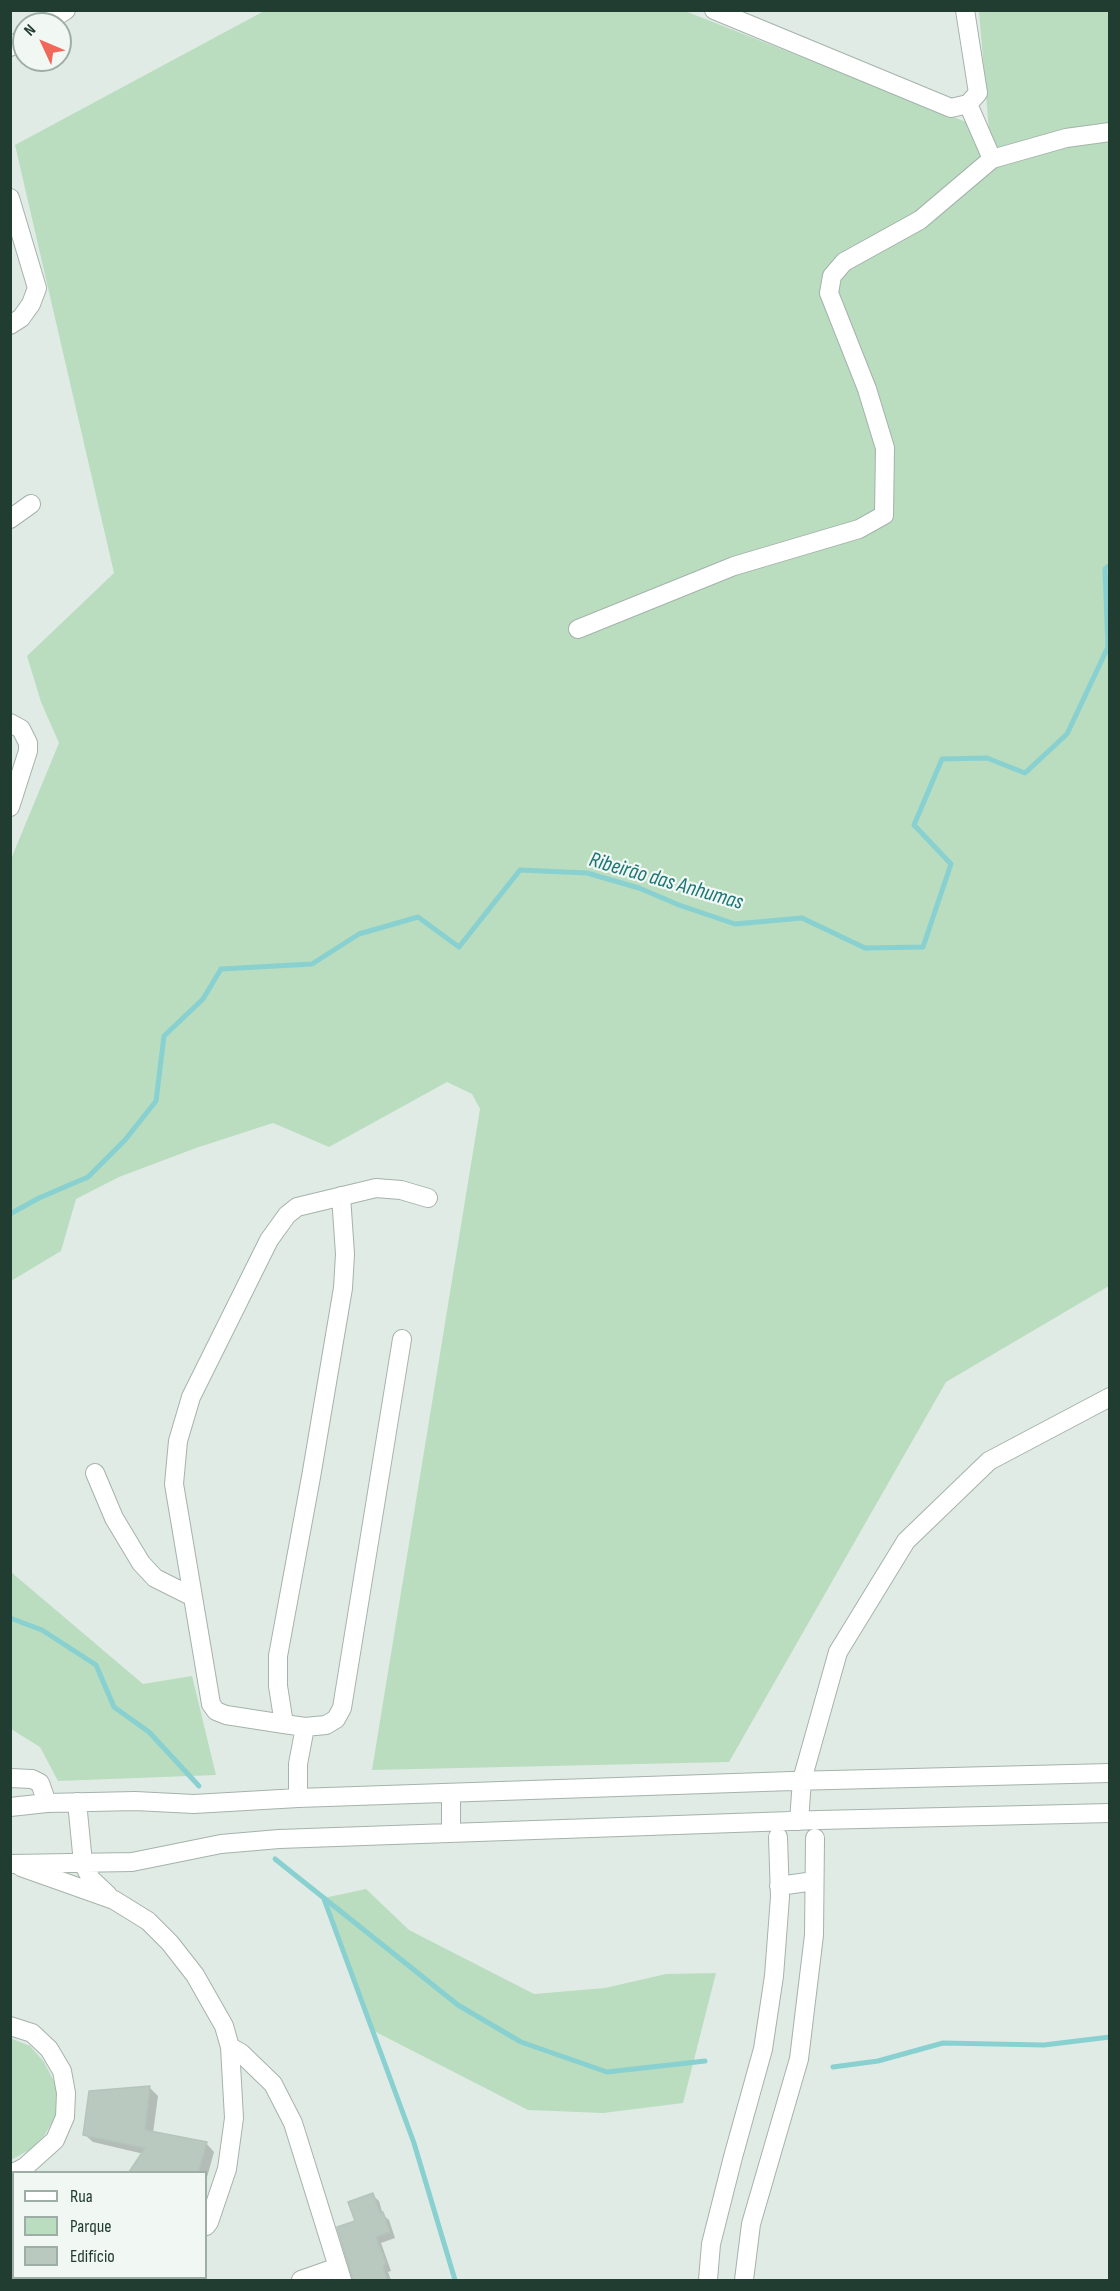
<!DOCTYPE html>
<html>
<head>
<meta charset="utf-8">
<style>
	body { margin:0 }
	#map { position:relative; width:1120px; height:2291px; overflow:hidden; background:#e1ebe5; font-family:"Sofia Sans Condensed",sans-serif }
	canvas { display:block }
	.frame { position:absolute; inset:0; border:12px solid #213c31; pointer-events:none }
	.legend { position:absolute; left:12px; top:2171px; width:195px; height:108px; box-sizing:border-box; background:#f1f8f3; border:2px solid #9eada5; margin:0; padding:8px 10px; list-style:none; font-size:18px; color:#213c31 }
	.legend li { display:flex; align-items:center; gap:12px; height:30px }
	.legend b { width:30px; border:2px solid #9eada5 }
	.north { position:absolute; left:12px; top:12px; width:60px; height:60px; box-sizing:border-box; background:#f1f8f3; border:2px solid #9eada5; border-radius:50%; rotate:314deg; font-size:16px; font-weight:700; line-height:24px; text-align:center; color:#213c31 }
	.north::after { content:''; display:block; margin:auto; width:21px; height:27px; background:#f16759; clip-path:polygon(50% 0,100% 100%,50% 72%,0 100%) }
</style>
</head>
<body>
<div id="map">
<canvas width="1120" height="2291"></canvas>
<div class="frame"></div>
<ul class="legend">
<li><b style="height:8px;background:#fff"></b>Rua</li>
<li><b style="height:16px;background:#b9ddbe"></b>Parque</li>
<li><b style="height:16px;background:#b9c9c0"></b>Edifício</li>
</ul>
<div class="north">N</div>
</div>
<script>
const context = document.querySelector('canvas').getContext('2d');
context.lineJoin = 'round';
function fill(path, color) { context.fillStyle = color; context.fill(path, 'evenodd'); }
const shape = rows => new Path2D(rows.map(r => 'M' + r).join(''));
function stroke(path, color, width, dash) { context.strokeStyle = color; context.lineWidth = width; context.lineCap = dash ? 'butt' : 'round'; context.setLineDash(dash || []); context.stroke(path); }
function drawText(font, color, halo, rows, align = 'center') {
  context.font = font + ' "Sofia Sans Condensed",sans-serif'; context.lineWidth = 4.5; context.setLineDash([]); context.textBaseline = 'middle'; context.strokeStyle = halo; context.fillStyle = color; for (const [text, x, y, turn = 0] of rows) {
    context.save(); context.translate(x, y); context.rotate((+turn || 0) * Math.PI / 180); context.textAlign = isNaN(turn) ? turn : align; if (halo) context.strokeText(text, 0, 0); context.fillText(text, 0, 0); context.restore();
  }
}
const green = shape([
	[266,10,685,11,989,131,979,11,1109,11,1109,1286,946,1382,729,1762,372,1770,480,1109,472,1094,447,1082,329,1147,273,1123,196,1148,119,1177,76,1199,61,1251,11,1281,11,859,59,743,41,702,27,656,114,573,15,145],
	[11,1572,143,1684,192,1676,216,1775,58,1781,40,1747,11,1729],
	[366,1889,409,1930,534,1994,605,1988,666,1974,716,1973,683,2103,603,2113,528,2110,372,2030,324,1898],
	[10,2038,30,2046,44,2062,57,2087,57,2114,44,2136,31,2149,11,2160]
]);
const shadow = shape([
	[150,2088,158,2096,153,2133,206,2143,214,2152,206,2181,206,2172,131,2172,144,2154,93,2142,84,2134],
	[372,2195,379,2201,383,2215,389,2220,395,2238,381,2243,391,2271,388,2272,391,2280,353,2280,357,2222]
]);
const stream = shape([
	[10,1214,39,1198,88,1177,125,1140,156,1101,164,1036,203,999,221,969,312,964,359,934,418,917,459,947,520,870,587,873,639,888,679,905,735,924,802,918,865,948,923,947,951,864,914,825,942,759,987,758,1025,773,1067,734,1108,647,1105,569,1110,565],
	[10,1618,42,1630,96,1665,114,1707,149,1732,199,1786],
	[275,1859,458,2005,521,2042,607,2072,705,2061],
	[324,1899,414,2143,455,2280],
	[833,2067,878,2061,943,2043,1044,2045,1110,2037]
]);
const building = shape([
	[150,2086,145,2130,207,2142,198,2172,129,2172,145,2148,83,2135,89,2091,150,2086],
	[373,2193,380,2213,383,2212,390,2232,376,2237,386,2264,383,2266,387,2280,353,2280,337,2227,355,2221,348,2202,373,2193]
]);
const minor = shape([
	[714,10,951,108,968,104,978,93,965,10],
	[45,24,66,10],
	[10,47,24,38],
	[968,104,992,159],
	[10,198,37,288,31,304,21,318,10,325],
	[10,519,31,504],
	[578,629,734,566,859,529,884,515,885,448,867,389,829,293,832,276,844,262,920,220,992,159,1066,138,1110,132],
	[10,723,21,729,28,743,28,751,10,807],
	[341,1196,345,1254,343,1288,311,1477,278,1656,278,1686,284,1724,305,1727,326,1725,336,1719,342,1708,402,1339],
	[95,1473,114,1518,141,1563,155,1578,193,1597],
	[284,1724,226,1715,216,1711,211,1704,174,1484,178,1441,191,1397,269,1240,287,1215,297,1207,376,1188,401,1190,428,1198],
	[10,1778,32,1779,40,1783,47,1803],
	[298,1798,298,1764,305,1727],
	[77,1802,83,1863,91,1879,108,1895],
	[10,1807,47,1803,135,1801,194,1804,298,1798,792,1781,1110,1773],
	[799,1821,802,1780,838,1652,906,1541,989,1461,1110,1397],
	[451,1833,451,1793],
	[10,1864,132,1862,221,1844,279,1839,819,1820,1110,1813],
	[21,1867,114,1900,148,1921,170,1943,195,1975,224,2026,230,2047,234,2118,227,2169,209,2222,206,2226],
	[779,1886,814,1881],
	[10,2026,32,2033,49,2049,62,2071,66,2093,65,2117,55,2140,25,2167,15,2172],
	[230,2047,241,2053,273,2084,293,2123,342,2280],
	[166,2278,170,2280],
	[301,2280,338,2267],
	[708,2280,711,2244,733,2157,763,2049,774,1976,780,1897,778,1837],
	[744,2280,751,2224,799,2059,814,1935,815,1838]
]);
const waterNames = [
	["Ribeirão das Anhumas",666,882,16]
];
fill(green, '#b9ddbe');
fill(shadow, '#0003');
stroke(stream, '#89d0d1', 5);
fill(building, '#b9c9c0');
stroke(building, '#b3c5bb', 1.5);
stroke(minor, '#a4b3ab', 20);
stroke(minor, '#fff', 18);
drawText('italic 22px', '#1c7677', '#f1f8f3', waterNames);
</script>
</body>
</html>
